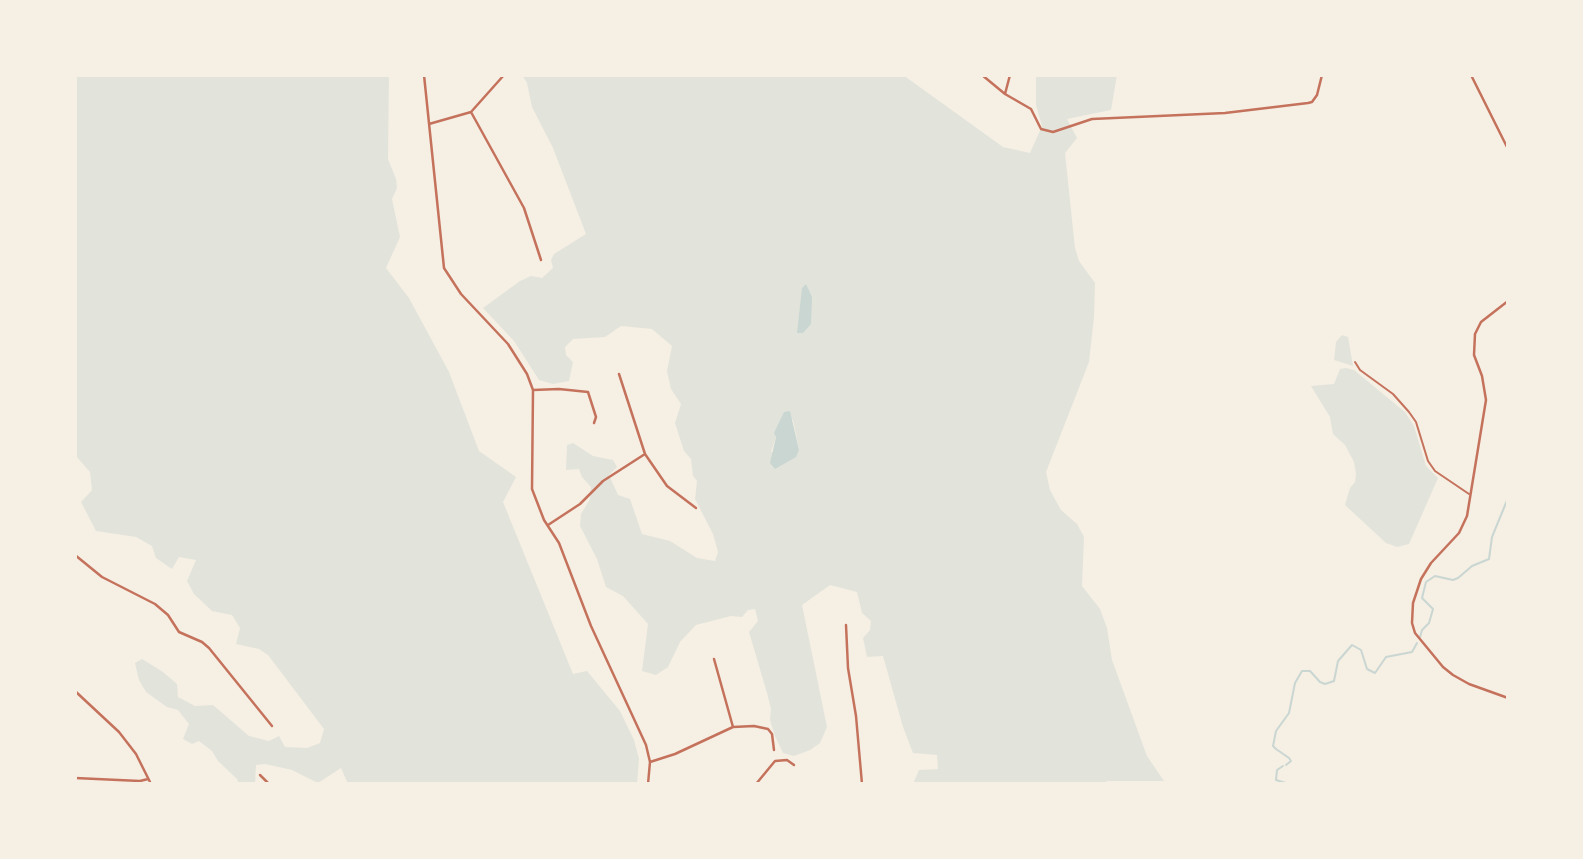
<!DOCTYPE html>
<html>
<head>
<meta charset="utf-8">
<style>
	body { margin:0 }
	#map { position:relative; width:1583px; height:859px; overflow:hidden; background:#f6efe4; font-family:Signika,sans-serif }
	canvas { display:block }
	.frame { position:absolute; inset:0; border:77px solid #f6efe4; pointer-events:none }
</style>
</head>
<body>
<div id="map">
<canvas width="1583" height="859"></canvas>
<div class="frame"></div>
</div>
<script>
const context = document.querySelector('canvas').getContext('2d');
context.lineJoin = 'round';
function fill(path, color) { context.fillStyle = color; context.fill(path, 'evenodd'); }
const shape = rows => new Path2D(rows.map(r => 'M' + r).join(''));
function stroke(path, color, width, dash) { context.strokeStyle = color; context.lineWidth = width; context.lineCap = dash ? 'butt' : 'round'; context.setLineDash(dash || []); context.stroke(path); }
const green = shape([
	[75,75,389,75,388,159,396,179,397,188,392,199,400,237,386,268,409,298,449,372,479,451,516,477,503,502,573,674,587,671,620,711,634,740,639,759,637,784,348,784,341,768,318,783,292,770,265,764,256,765,255,784,239,784,237,779,218,761,212,751,199,741,192,744,183,739,189,724,178,710,167,707,146,692,139,680,135,663,142,659,163,672,177,684,178,697,195,706,213,705,249,736,269,741,279,736,285,747,307,748,320,743,324,729,268,655,259,649,236,644,240,628,232,615,212,611,194,594,187,581,196,560,179,557,172,569,156,558,152,546,136,537,96,531,81,502,92,490,90,472,75,455],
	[522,75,903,75,1003,147,1030,153,1042,126,1036,105,1036,75,1117,75,1111,110,1067,119,1077,138,1065,153,1075,248,1079,261,1095,283,1094,317,1089,362,1046,472,1050,490,1061,510,1077,524,1084,537,1082,586,1100,609,1107,628,1112,660,1147,756,1164,781,1107,781,1103,784,913,784,919,770,938,769,937,755,913,753,903,727,883,656,867,657,863,638,870,630,871,621,862,613,857,592,830,585,802,605,827,727,820,743,810,750,794,756,783,753,775,736,770,720,771,709,767,693,749,632,758,621,755,609,748,610,742,617,731,616,696,625,680,642,668,667,656,675,642,671,648,624,623,596,606,587,597,559,580,526,581,514,590,499,591,487,582,477,579,469,566,470,567,445,573,443,593,456,613,460,617,467,609,475,618,495,630,499,642,534,670,541,697,558,715,561,718,552,713,534,695,499,697,481,693,476,691,459,684,451,675,423,681,404,671,389,667,371,672,346,652,329,621,326,605,337,573,339,565,347,566,355,573,362,569,381,553,384,539,380,514,341,483,308,520,281,531,276,542,278,553,268,551,260,554,254,586,234,553,148,532,107,527,83],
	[784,412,793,420,799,450,771,452],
	[1342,335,1348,337,1353,366,1334,360,1336,342],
	[1346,368,1354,370,1405,412,1414,426,1426,466,1438,478,1409,544,1397,547,1386,543,1345,505,1350,488,1355,482,1356,474,1354,462,1345,445,1333,434,1330,417,1311,386,1334,384,1340,369]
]);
const water = shape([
	[806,284,812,297,811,324,803,333,797,333,802,288],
	[790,411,799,450,796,457,775,469,770,463,776,437,774,433,784,412]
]);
const stream = shape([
	[1420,637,1422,630,1429,623,1433,609,1422,598,1426,582,1435,576,1453,580,1458,578,1472,566,1489,559,1492,537,1508,498],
	[1286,765,1291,761,1289,758,1276,749,1273,746,1276,731,1289,713,1295,683,1302,671,1310,671,1320,682,1325,684,1334,681,1338,661,1352,645,1361,650,1367,669,1375,673,1386,657,1412,652,1417,643],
	[1283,766,1277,770,1276,780,1289,784]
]);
const service = shape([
	[1355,362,1360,370,1393,394,1409,412,1416,422,1428,461,1435,471,1469,494]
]);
const minor = shape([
	[424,75,444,268,461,294,508,344,527,374,533,390,532,489,544,520,559,543,591,626,646,745,650,762,648,784],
	[982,75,1005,94,1031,109,1041,129,1053,132,1092,119,1225,113,1308,103,1312,102,1317,95,1322,75],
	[1471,75,1508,149],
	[1005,94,1010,75],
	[471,112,524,208,541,260],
	[429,124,471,112,504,75],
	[1508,301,1481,322,1475,334,1474,355,1482,376,1486,400,1467,516,1459,533,1431,563,1421,579,1413,603,1412,623,1415,633,1443,667,1453,675,1469,684,1508,698],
	[619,374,645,454],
	[533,390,559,389,588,392,596,417,594,423],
	[548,525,580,504,603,481,645,454,667,486,696,508],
	[75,555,102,577,155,604,168,615,179,632,202,642,209,648,272,726],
	[846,625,848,668,856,716,862,784],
	[714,659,733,727],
	[75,691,119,732,136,754,151,784],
	[650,762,675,754,733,727,754,726,768,729,772,734,774,750],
	[260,775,269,784],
	[75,778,140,781,148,779],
	[756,784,775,761,787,760,794,765]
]);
fill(green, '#e2e4dc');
fill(water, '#c9d6d2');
stroke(stream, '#c9d6d2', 2);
stroke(service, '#c5725c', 2);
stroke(minor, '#c5725c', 2.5);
</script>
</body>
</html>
